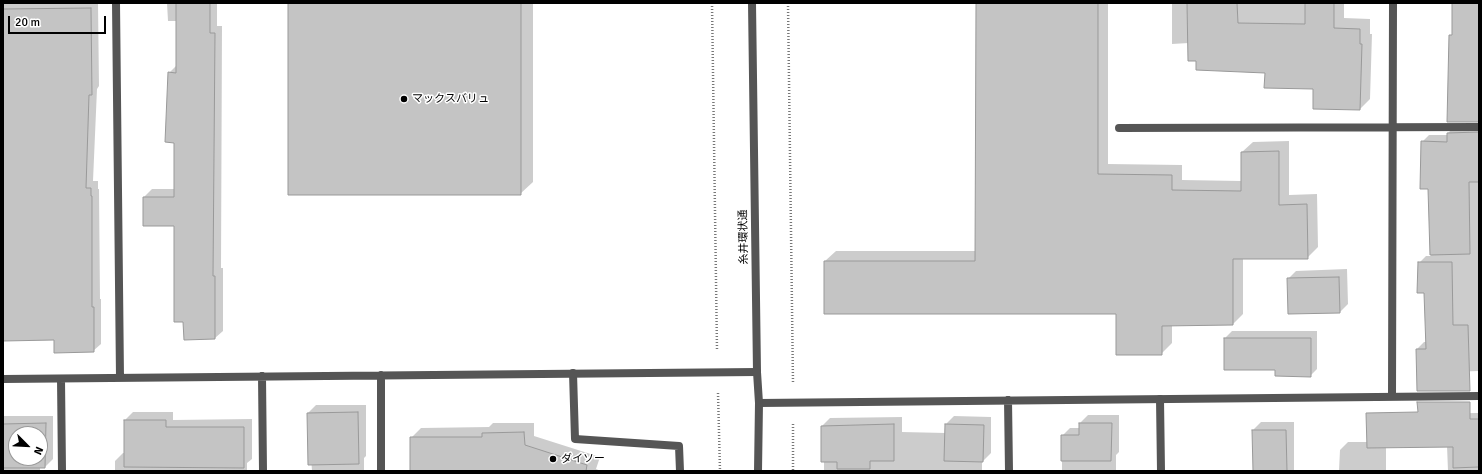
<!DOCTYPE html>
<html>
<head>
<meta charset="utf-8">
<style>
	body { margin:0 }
	#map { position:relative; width:1482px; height:474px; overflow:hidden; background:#fff; font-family:Signika,sans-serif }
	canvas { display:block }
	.frame { position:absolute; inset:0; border:4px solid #000; pointer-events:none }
	.north { position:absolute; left:8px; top:426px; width:40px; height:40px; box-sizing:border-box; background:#fff; border:1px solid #999; border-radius:50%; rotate:114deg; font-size:11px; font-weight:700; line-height:16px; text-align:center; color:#000 }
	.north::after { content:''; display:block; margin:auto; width:14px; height:18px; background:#000; clip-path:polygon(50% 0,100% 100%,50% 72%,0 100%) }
	.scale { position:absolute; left:8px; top:16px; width:98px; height:18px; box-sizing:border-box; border:2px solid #000; border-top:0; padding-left:5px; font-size:12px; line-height:14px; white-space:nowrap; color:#000; -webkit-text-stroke:3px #fff; paint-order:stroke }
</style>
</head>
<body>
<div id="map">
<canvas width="1482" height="474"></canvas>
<div class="frame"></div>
<div class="north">N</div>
<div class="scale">20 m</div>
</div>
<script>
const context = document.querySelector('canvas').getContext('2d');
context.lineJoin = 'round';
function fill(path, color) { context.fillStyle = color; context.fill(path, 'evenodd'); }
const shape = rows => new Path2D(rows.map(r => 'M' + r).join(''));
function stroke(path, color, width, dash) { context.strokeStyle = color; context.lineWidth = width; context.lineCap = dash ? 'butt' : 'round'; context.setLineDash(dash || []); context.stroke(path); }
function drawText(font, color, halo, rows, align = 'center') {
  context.font = font + ' Signika,"Noto Sans JP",sans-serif'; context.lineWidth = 3; context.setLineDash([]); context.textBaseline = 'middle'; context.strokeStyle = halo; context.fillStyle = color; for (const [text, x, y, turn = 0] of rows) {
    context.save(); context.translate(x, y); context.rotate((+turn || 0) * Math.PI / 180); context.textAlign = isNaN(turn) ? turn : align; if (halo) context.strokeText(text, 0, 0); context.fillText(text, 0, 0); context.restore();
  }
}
const shadow = shape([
	[3,3,98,3,99,86,97,89,93,181,98,181,98,189,99,189,100,299,101,299,101,344,93,351,55,339,3,340],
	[167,3,217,3,217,26,222,26,221,268,223,268,223,331,215,338,175,225,144,197,152,189,175,189,175,142,169,73,177,65,177,21,168,21],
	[289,3,533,3,533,182,520,194],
	[977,3,1108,3,1108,164,1182,165,1182,180,1242,181,1242,152,1253,142,1289,141,1289,195,1317,194,1318,247,1307,258,1243,258,1243,314,1233,324,1172,325,1172,343,1161,354,1117,313,825,261,836,251,976,251],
	[1172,3,1344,3,1344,18,1370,19,1370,34,1372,34,1370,99,1360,109,1314,88,1266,72,1197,60,1189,43,1172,44],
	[1455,126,1479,126,1479,371,1418,373,1417,349,1424,342,1427,342,1425,292,1419,263,1426,256,1431,256,1429,188,1422,142,1429,135,1448,135,1448,133],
	[1347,269,1348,304,1340,312,1288,279,1296,271],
	[1232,331,1317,331,1317,369,1310,376,1276,369,1225,338],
	[316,405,366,405,366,456,364,458,364,471,312,471,308,413],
	[133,412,173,412,173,420,252,419,252,459,247,463,247,471,115,471,115,461,123,453,125,453,125,420],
	[1479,413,1479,471,1448,471,1447,446,1386,447,1386,471,1336,471,1339,471,1340,450,1348,442,1368,442,1374,414],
	[1088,415,1119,415,1119,452,1116,455,1116,471,1062,471,1062,436,1070,428,1080,428,1080,423],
	[3,416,53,416,53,459,45,467,40,467,40,471,3,471],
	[16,434,40,434,40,458,16,458],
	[954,416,991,417,991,453,982,462,982,471,824,471,824,461,822,461,822,426,830,418,902,417,902,432,946,433,946,424],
	[1261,422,1294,422,1294,471,1254,471,1253,430],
	[493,423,534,423,534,436,600,457,596,469,601,471,411,471,411,438,421,428,489,427]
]);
const building = shape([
	[176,3,210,3,210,33,215,33,213,276,215,276,215,339,184,340,183,322,174,322,174,226,143,226,143,197,174,197,174,143,165,142,168,72,176,73,176,3],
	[288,3,521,3,521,195,288,195,288,3],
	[976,3,1098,3,1098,174,1172,175,1172,190,1241,191,1241,152,1279,151,1279,205,1307,204,1308,259,1233,259,1233,325,1162,326,1162,355,1116,355,1116,314,824,314,824,261,975,261,976,3],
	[1187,3,1237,3,1238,23,1305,24,1305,3,1334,3,1334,28,1360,29,1360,44,1362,44,1360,110,1313,109,1313,89,1264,88,1265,73,1196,70,1196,61,1188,61,1187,3],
	[1452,3,1479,3,1479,122,1447,122,1449,35,1452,35,1452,3],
	[91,8,92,95,89,95,86,188,91,188,91,196,92,196,92,307,94,307,94,352,54,353,54,340,3,341,3,9,91,8],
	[1479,132,1479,182,1469,182,1470,254,1430,255,1428,189,1420,189,1421,141,1447,142,1447,133,1479,132],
	[1418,262,1452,262,1453,325,1468,325,1470,391,1417,391,1416,349,1426,349,1424,293,1417,293,1418,262],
	[1339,277,1340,313,1288,314,1287,278,1339,277],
	[1224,338,1311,338,1311,377,1275,376,1275,370,1224,370,1224,338],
	[1417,402,1470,402,1470,419,1479,419,1479,467,1453,468,1453,447,1367,448,1366,413,1418,412,1417,402],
	[358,412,359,464,308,465,307,413,358,412],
	[124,420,166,420,166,427,244,427,244,468,124,467,124,420],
	[46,423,45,468,3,468,3,424,46,423],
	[16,434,40,434,40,458,16,458,16,434],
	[1079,423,1112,423,1111,461,1061,461,1061,435,1079,435,1079,423],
	[894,424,894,461,870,461,870,469,837,469,837,462,821,462,821,426,894,424],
	[945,424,984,425,983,462,944,461,945,424],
	[1252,430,1286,430,1287,471,1253,471,1252,430],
	[524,432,525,445,587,465,586,471,410,471,410,437,482,437,482,433,524,432]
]);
const path = shape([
	[712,3,717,350],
	[788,3,793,383],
	[718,393,720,471],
	[793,424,793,471]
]);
const service = shape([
	[573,373,575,439,679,446,680,471],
	[1160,399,1161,471]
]);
const minor = shape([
	[116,3,120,378],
	[1119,128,1479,127],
	[381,375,381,471],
	[262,376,263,471],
	[3,379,757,372],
	[61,379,62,471],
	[1392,397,1393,3],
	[1008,400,1009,471],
	[759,403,1479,396]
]);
const tertiary = shape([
	[752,3,757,372,759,403,758,471]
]);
const markers = [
	[404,99,4,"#000"],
	[553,459,4,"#000"]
];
const poiNames = [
	["マックスバリュ",412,99],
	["ダイソー",561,459]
];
const streetNames = [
	["糸井環状通",744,237,-91]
];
fill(shadow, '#0003');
fill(building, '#c4c4c4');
stroke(building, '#999', 1);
stroke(path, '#777', 2.5, [1, 2]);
stroke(service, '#555', 8);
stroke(minor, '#555', 8);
stroke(tertiary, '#555', 8);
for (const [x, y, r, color] of markers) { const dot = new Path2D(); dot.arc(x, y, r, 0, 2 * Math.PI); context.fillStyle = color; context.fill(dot); stroke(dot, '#fff', 1.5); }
drawText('11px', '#000', '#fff', poiNames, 'left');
drawText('11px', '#000', '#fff', streetNames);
</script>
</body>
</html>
